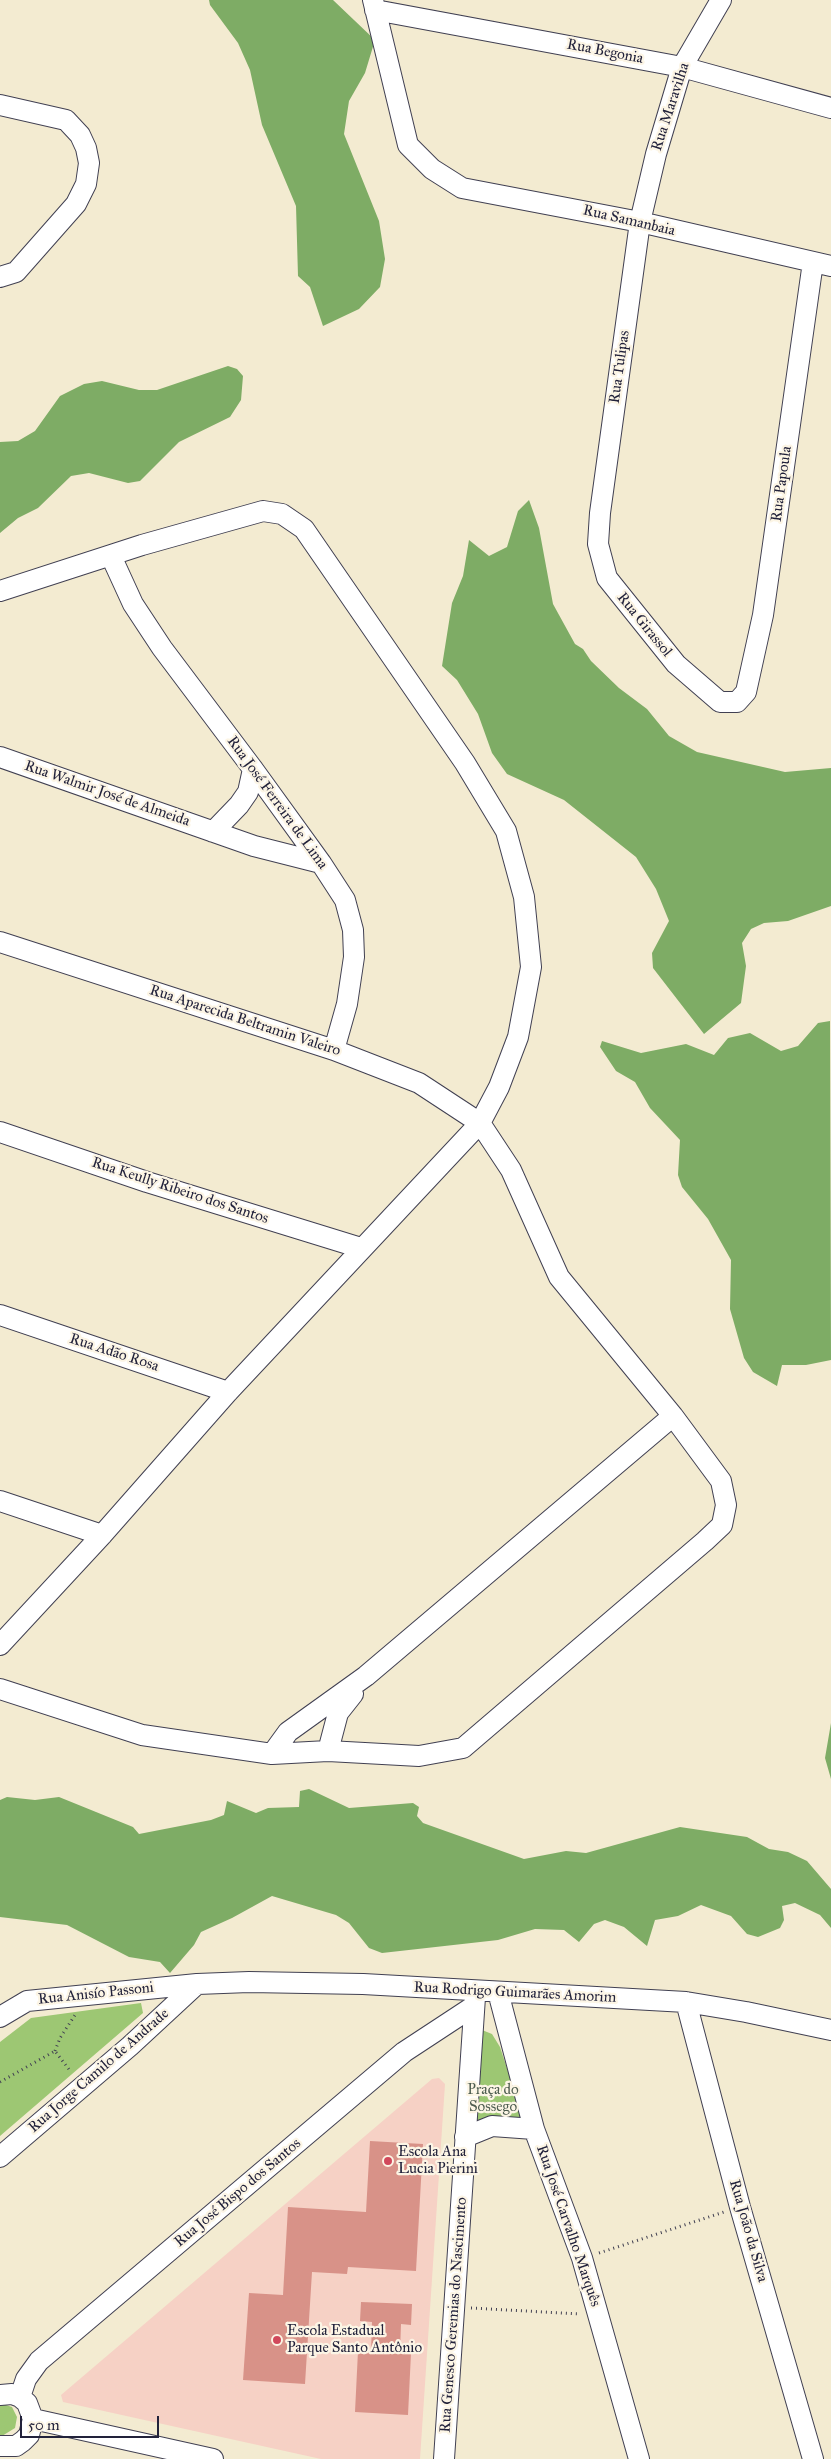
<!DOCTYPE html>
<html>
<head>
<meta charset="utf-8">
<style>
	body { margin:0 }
	#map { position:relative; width:831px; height:2459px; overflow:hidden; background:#f3ebd1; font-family:"IM FELL Great Primer",serif }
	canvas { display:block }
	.scale { position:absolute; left:20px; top:2416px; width:139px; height:22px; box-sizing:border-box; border:2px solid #22223b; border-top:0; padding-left:6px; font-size:15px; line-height:18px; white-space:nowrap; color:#22223b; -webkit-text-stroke:4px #fcf5e5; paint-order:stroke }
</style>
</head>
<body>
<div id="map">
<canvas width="831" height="2459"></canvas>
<div class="scale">50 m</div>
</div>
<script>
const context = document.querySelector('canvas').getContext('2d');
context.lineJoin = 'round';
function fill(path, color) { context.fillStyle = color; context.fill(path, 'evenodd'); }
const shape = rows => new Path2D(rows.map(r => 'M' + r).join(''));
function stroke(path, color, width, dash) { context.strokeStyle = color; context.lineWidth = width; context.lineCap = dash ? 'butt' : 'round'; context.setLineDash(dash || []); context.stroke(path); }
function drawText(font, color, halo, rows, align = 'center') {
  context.font = font + ' "IM FELL Great Primer",serif'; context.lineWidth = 4.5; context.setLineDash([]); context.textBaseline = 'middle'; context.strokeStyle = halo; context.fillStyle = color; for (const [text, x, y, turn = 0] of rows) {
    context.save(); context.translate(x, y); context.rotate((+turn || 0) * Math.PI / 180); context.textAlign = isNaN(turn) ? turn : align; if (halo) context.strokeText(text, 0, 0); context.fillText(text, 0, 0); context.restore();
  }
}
const built = shape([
	[439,2078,445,2084,420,2459,321,2459,63,2402,61,2395,432,2079]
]);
const green = shape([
	[141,2003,143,2013,0,2136,0,2042,31,2018],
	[477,2028,492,2034,500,2047,523,2117,471,2121],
	[0,2403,12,2407,17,2417,15,2428,2,2436,0,2436]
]);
const forest = shape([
	[209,0,333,0,375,40,365,73,349,101,344,134,379,221,385,259,380,287,359,309,323,326,310,287,298,276,296,206,262,125,250,70,238,43,210,5],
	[228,366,237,369,243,376,241,400,230,417,179,442,140,481,128,483,89,473,71,476,38,508,18,518,0,533,0,442,18,441,35,431,60,396,84,384,102,381,139,390,157,390],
	[529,500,539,528,553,604,575,644,583,649,591,661,619,688,647,709,669,736,697,752,785,772,831,768,831,906,788,921,764,923,751,929,742,943,746,966,741,1003,704,1034,653,968,652,953,669,921,656,889,636,857,564,800,507,774,492,753,478,714,457,680,442,666,452,603,463,576,469,540,489,556,507,547,518,511],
	[830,1021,831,1360,806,1365,782,1365,777,1386,753,1372,744,1358,730,1309,731,1260,708,1219,682,1187,678,1175,680,1140,650,1108,635,1082,616,1071,600,1047,602,1041,641,1053,686,1044,714,1055,728,1038,750,1033,781,1051,798,1046,818,1023],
	[831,1723,831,1779,825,1758],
	[309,1789,349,1808,413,1803,419,1807,417,1816,423,1823,524,1859,566,1851,586,1853,680,1827,747,1837,769,1849,788,1852,807,1861,831,1889,831,1928,820,1915,795,1903,782,1906,784,1920,780,1928,758,1937,747,1934,731,1916,701,1905,678,1916,655,1920,647,1946,624,1927,605,1920,594,1924,579,1942,564,1930,535,1929,498,1940,382,1953,369,1948,349,1923,336,1915,272,1896,232,1918,201,1932,194,1945,170,1973,160,1962,129,1957,67,1925,0,1917,0,1800,7,1797,35,1800,59,1797,133,1827,139,1834,211,1820,224,1815,227,1801,256,1813,268,1808,299,1807,300,1791]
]);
const building = shape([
	[370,2141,423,2144,416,2271,348,2267,347,2274,312,2272,305,2384,243,2380,249,2293,283,2295,288,2207,366,2212],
	[361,2302,412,2304,411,2325,401,2324,400,2352,411,2353,408,2415,355,2412,358,2351,371,2352,372,2322,360,2321]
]);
const path = shape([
	[55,2051,60,2038,75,2015],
	[0,2082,55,2051,71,2072],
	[599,2253,724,2212],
	[471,2308,580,2314]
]);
const street = shape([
	[373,0,408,145,432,169,462,188,640,222,831,266],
	[721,0,682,67,656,154,640,222,600,513,598,544,607,578,676,664,720,702,737,702,746,692,763,615,813,262],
	[375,10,682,67,831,108],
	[0,105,66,120,80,135,86,148,89,163,86,184,76,204,16,272,0,277],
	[111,556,133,604,162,648,253,769,321,863,345,900,353,930,354,957,347,1004,334,1050],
	[0,591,142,545,263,511,282,514,304,529,465,763,506,831,524,897,531,967,518,1037,499,1087,480,1123,228,1392,102,1535,0,1645],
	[0,757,254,846,321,863],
	[213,832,239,805,248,792,253,769],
	[0,942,334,1050,419,1083,480,1123,511,1170,559,1277,673,1416,721,1481,726,1505,722,1525,705,1541,463,1748,419,1756,328,1751,272,1754,142,1735,0,1689],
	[0,1132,147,1182,361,1248],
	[0,1315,228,1392],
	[0,1501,102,1535],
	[328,1751,338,1713,353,1694],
	[272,1754,288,1732,366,1676,673,1416],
	[498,1992,534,2129,582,2258,639,2459],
	[686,2002,740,2207,813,2459],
	[0,2017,27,2001,197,1984,249,1982,363,1984,686,2002,746,2012,831,2030],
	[465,2137,492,2126,534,2129],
	[0,2157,130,2046,197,1984],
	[0,2395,12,2394,20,2397,27,2403,33,2419,29,2435,23,2441,16,2446,0,2446],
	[20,2397,26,2379,39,2361,404,2052,474,2006],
	[33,2419,213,2459],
	[444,2459,475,1997]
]);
const markers = [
	[388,2161,5,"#d1495b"],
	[277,2340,5,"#d1495b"]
];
const streetNames = [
	["Rua Begonia",605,52,11],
	["Rua Maravilha",671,107,-72],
	["Rua Samanbaia",629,221,13],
	["Rua Tulipas",620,367,-82],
	["Rua Papoula",782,484,-82],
	["Rua Girassol",644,625,51],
	["Rua Walmir José de Almeida",107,794,19],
	["Rua José Ferreira de Lima",277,803,54],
	["Rua Aparecida Beltramin Valeiro",245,1021,18],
	["Rua Keully Ribeiro dos Santos",180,1191,18],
	["Rua Adão Rosa",114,1353,18],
	["Rua Rodrigo Guimarães Amorim",515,1993,3],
	["Rua Anisío Passoni",96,1994,-6],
	["Rua Jorge Camilo de Andrade",99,2071,-41],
	["Rua José Bispo dos Santos",238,2193,-40],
	["Rua José Carvalho Marquês",568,2226,71],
	["Rua João da Silva",748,2231,74],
	["Rua Genesco Geremias do Nascimento",454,2315,-86]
];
const parkNames = [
	["Praça do",493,2090],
	["Sossego",493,2107]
];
const poiNames = [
	["Escola Ana",398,2152],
	["Lucia Pierini",398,2169],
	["Escola Estadual",287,2331],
	["Parque Santo Antônio",287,2348]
];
fill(built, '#f6d1c5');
fill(green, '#9dc773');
fill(forest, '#7eac65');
fill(building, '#d89288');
stroke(street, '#414052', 22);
stroke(path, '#414052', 3, [1, 4]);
stroke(street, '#fff', 20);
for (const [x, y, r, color] of markers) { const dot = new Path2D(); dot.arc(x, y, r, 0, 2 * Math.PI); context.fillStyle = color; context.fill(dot); stroke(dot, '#fcf5e5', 2); }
drawText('15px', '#22223b', '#fcf5e5', streetNames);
drawText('15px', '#4d5c4f', '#fcf5e5', parkNames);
drawText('15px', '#22223b', '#fcf5e5', poiNames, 'left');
</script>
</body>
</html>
